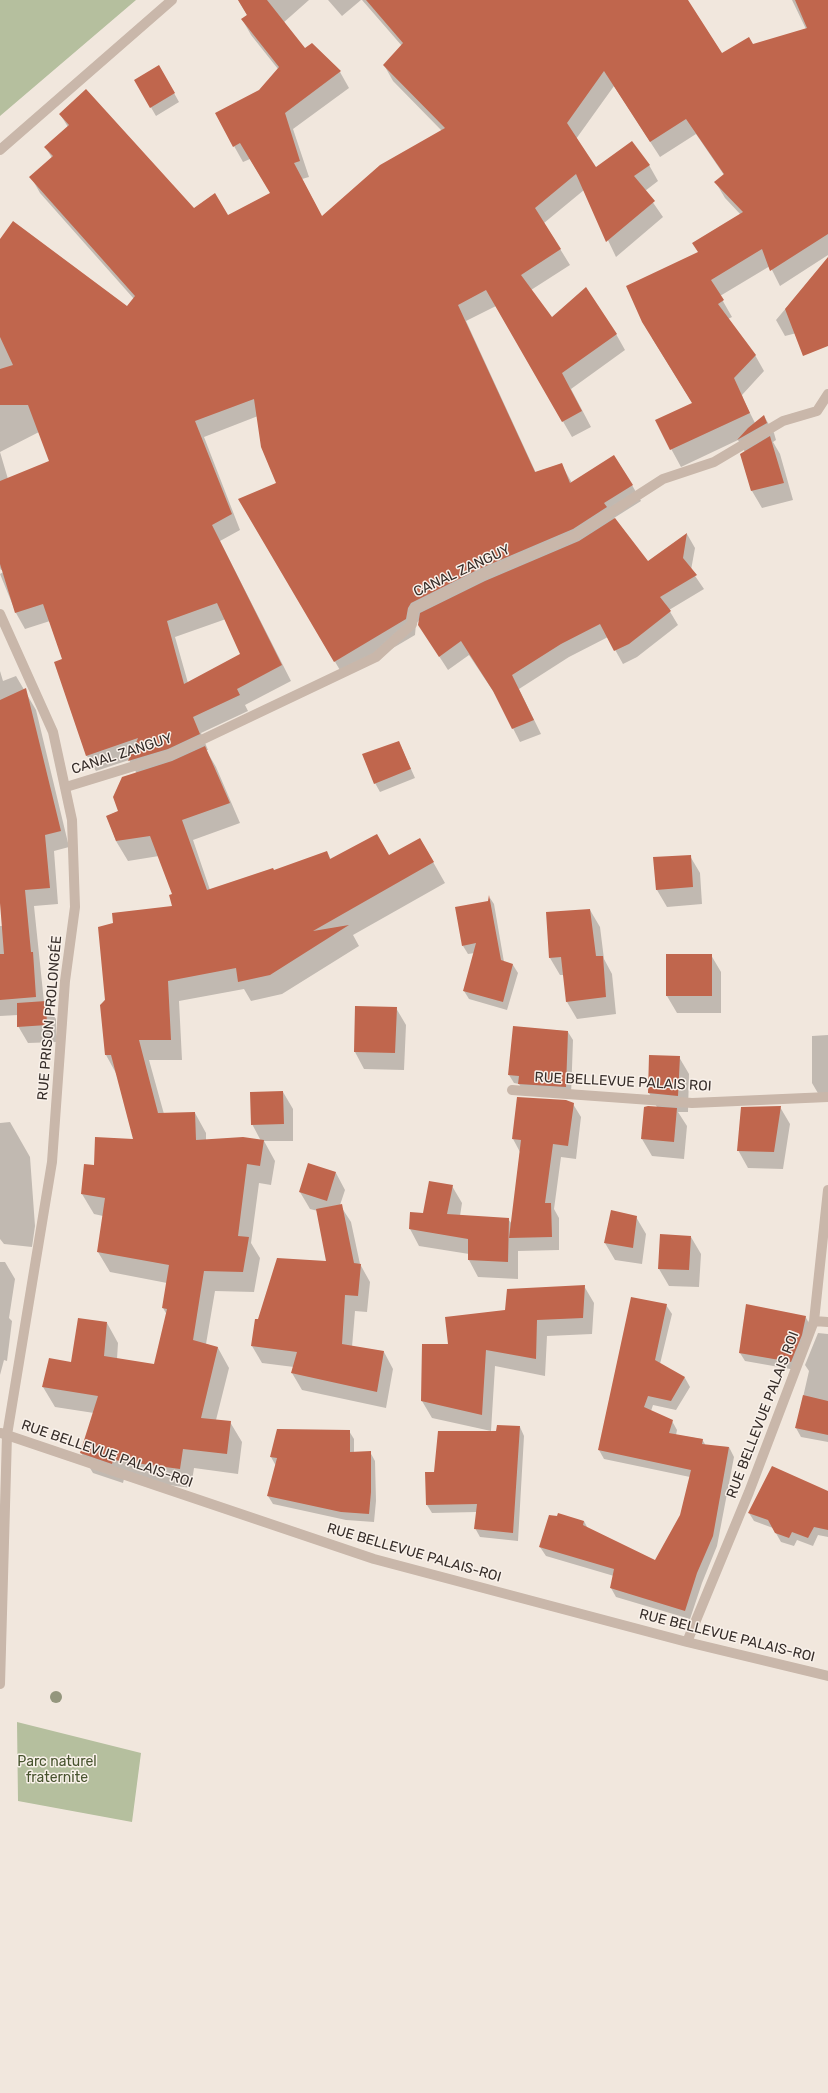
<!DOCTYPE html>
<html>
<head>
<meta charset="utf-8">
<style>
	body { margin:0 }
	canvas { display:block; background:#f1e7dd }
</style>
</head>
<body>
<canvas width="828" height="2093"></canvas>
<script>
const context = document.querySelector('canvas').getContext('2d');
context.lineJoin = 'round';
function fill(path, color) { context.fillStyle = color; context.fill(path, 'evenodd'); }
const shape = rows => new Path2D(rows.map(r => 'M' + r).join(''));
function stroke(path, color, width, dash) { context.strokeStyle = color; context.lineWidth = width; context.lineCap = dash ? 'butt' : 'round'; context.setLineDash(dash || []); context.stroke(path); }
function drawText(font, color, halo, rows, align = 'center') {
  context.font = font + ' Rubik,sans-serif'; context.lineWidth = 3; context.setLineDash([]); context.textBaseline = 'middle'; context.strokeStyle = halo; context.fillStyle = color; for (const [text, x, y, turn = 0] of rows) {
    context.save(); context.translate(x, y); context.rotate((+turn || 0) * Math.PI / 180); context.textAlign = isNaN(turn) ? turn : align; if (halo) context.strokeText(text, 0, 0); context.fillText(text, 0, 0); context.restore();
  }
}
const green = shape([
	[0,0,136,0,0,116],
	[17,1722,141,1753,132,1822,18,1801]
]);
const shadow = shape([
	[238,0,309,0,283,23,304,50,312,44,340,72,349,88,293,129,309,177,302,179,322,217,442,131,393,81,384,65,402,46,362,0,687,0,722,54,806,29,792,0,828,0,828,255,780,286,770,266,720,296,732,317,728,319,755,355,764,371,742,395,743,399,755,423,764,416,774,433,776,440,773,442,780,454,793,500,762,508,752,491,741,455,745,452,738,440,681,467,656,421,693,404,652,338,699,253,741,215,725,198,716,183,724,175,696,134,660,157,614,86,576,139,596,168,649,165,658,181,645,191,663,217,616,257,584,190,544,223,570,265,531,290,551,318,616,334,625,350,571,389,591,427,572,437,496,306,466,321,536,473,561,464,572,483,632,485,641,501,614,518,647,563,687,534,695,548,691,570,704,589,669,610,678,625,637,657,623,664,608,637,569,657,519,689,541,734,520,742,497,697,469,655,448,670,419,625,420,619,416,624,415,635,344,677,240,500,278,484,258,416,204,437,240,530,220,541,291,681,245,705,248,711,201,733,208,750,206,750,216,767,240,823,193,840,210,890,274,871,327,852,331,860,389,857,420,839,445,883,353,935,359,946,282,994,251,1001,244,989,179,1001,182,1060,149,1060,164,1114,195,1113,206,1133,206,1140,261,1141,252,1124,283,1092,293,1109,293,1141,264,1141,275,1161,271,1185,259,1183,251,1243,260,1258,254,1292,215,1291,206,1344,218,1348,229,1368,216,1420,230,1422,242,1442,238,1474,194,1468,191,1488,124,1479,123,1483,93,1473,81,1453,94,1413,55,1407,43,1387,72,1363,107,1323,118,1343,117,1359,155,1366,167,1315,163,1308,167,1283,110,1272,98,1252,103,1216,94,1214,82,1194,95,1166,134,1140,117,1075,106,1055,101,1005,173,907,174,894,159,856,128,861,116,841,107,816,119,811,136,772,129,760,96,771,87,756,63,660,50,621,25,629,16,613,0,574,7,570,1,570,0,568,0,240,127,307,134,299,40,193,31,177,52,158,46,148,68,127,60,114,194,210,228,216,271,193,250,159,243,162,234,146,260,91,278,69,251,35,242,19,247,15],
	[39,432,51,461,8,479,0,452],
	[226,619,241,654,188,683,175,637],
	[328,0,361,0,342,16],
	[159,66,179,102,156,116,135,80],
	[828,258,828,325,785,336,776,320],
	[0,671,3,681,16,676,36,710,69,847,54,851,58,904,34,906,44,1002,56,1019,56,1042,28,1043,18,1026,18,1015,0,1016,0,926,3,926,0,891],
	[399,742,415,778,380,792,375,783],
	[690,856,700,873,702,904,667,907,657,890,655,858],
	[490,898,494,904,504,962,513,965,518,973,507,1010,469,999,464,991,475,953,468,954,463,946],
	[590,910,600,927,604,959,612,974,616,1014,577,1019,567,1002,564,975,560,975,550,958,547,913],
	[667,955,711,955,721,972,721,1013,677,1013,667,996],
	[396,1008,406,1025,404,1070,364,1069,355,1052],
	[568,1032,573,1040,571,1096,524,1092,519,1084,514,1083,509,1075],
	[828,1035,828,1099,822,1100,812,1083,812,1036],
	[679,1057,689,1074,688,1112,678,1112,687,1126,684,1159,652,1156,642,1139,645,1108,658,1109,649,1093],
	[573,1104,581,1117,576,1159,561,1157,554,1209,559,1218,559,1250,518,1251,518,1279,478,1277,469,1260,469,1254,419,1246,410,1229,452,1186,462,1203,460,1216,508,1219,512,1224,520,1152,513,1139],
	[780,1107,790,1124,783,1169,748,1168,738,1150],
	[10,1122,30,1157,35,1226,32,1247,4,1244,0,1239,0,1123],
	[336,1173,345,1190,340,1205,351,1222,360,1264,370,1282,367,1312,355,1311,352,1347,384,1352,393,1369,386,1408,302,1390,292,1373,294,1367,262,1363,252,1346,256,1320,258,1321,328,1262,318,1211,310,1209,300,1192],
	[612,1211,636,1217,646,1234,642,1264,615,1260,605,1243],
	[691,1237,701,1254,699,1287,669,1286,659,1269],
	[0,1262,5,1262,15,1279,9,1318,12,1321,7,1361,4,1360,0,1375],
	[584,1286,594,1303,592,1334,547,1336,545,1376,495,1366,491,1431,432,1418,422,1401,423,1345,449,1345,506,1311],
	[666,1305,672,1314,660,1364,685,1378,690,1387,676,1410,653,1405,651,1411,672,1421,677,1430,676,1435,702,1439,706,1446,729,1447,734,1457,717,1546,702,1583,690,1619,616,1597,611,1588,614,1576,546,1556,540,1547,584,1521,588,1529,656,1561,681,1515,690,1477,604,1459,599,1450],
	[805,1316,810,1325,796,1370,745,1361,740,1353],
	[818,1333,828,1334,828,1442,801,1437,796,1428,809,1371,805,1365],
	[520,1427,524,1436,518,1541,480,1537,475,1528,477,1512,432,1513,427,1505,435,1473,497,1432],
	[349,1431,354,1439,354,1453,370,1452,375,1461,376,1501,374,1522,346,1520,273,1504,268,1496,276,1466,271,1457],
	[828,1493,828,1537,818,1535,813,1546,797,1540,794,1546,781,1542,773,1528,754,1521,749,1513]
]);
const building = shape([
	[238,0,267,0,305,48,312,43,341,71,285,113,300,161,294,163,322,216,380,165,445,128,383,65,403,43,366,0,688,0,722,53,749,37,753,44,807,28,795,0,828,0,828,234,770,271,762,249,711,280,724,300,718,304,756,355,734,378,750,413,670,450,655,420,692,403,642,322,626,286,698,252,692,243,743,212,714,182,724,174,686,119,650,142,604,71,567,123,596,167,632,141,650,165,634,176,655,201,606,242,576,174,535,208,561,249,521,275,552,317,586,287,617,334,562,373,582,411,562,422,486,290,458,305,535,472,562,463,570,483,614,455,633,485,604,503,607,507,573,529,479,569,411,603,408,608,406,619,334,662,238,499,276,483,261,447,254,399,195,421,232,514,212,525,282,665,237,689,240,695,193,717,200,734,168,749,128,761,138,738,86,756,54,662,62,659,43,604,15,613,0,564,0,481,49,461,28,405,0,405,0,369,13,365,0,337,0,239,13,221,127,306,135,296,29,177,53,156,44,147,69,125,59,114,86,89,194,208,215,193,228,215,270,193,240,143,233,147,215,113,259,90,279,67,241,19,247,15],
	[217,603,240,654,184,684,167,621],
	[159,65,175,93,150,108,134,80],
	[828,257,828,346,803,356,785,309],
	[764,415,767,423,737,440,748,428],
	[770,436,784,483,751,491,740,454],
	[615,518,648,561,687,533,683,558,697,575,660,597,671,611,629,644,614,651,600,624,561,644,512,675,534,720,512,729,493,691,461,641,439,657,418,625,420,613,485,581,579,541],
	[26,688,61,831,45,835,50,888,25,890,31,952,33,952,36,997,0,1000,0,954,4,954,0,903,0,700],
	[399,741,411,769,374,784,362,754],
	[205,746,230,803,182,820,207,890,273,868,274,870,327,851,330,859,377,834,389,855,420,838,434,862,313,931,349,925,270,975,238,982,236,968,168,981,171,1040,139,1040,158,1113,195,1112,196,1140,243,1137,264,1140,260,1166,247,1164,238,1236,249,1237,243,1272,204,1271,193,1340,218,1347,201,1418,231,1421,227,1454,183,1449,180,1469,113,1460,112,1464,80,1453,98,1396,42,1387,49,1358,71,1362,78,1318,107,1322,104,1356,154,1364,167,1309,162,1308,169,1265,97,1252,105,1198,81,1194,84,1164,94,1165,95,1137,133,1139,111,1055,105,1055,100,1005,105,1000,98,927,113,923,112,913,172,906,169,895,172,894,150,836,116,841,106,816,118,811,113,797,122,777,172,761],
	[691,855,693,887,656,890,653,857],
	[489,895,501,960,513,964,503,1002,463,991,476,943,462,946,455,907,488,901],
	[590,909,596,956,603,956,606,997,566,1002,561,957,549,958,546,912],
	[666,954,712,954,712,996,666,996],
	[46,1001,47,1025,17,1027,17,1003],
	[355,1006,397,1007,395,1053,354,1052],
	[513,1026,568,1031,566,1087,518,1084,519,1076,508,1075],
	[649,1055,680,1056,678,1096,648,1093],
	[283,1091,284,1124,251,1125,250,1092],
	[517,1097,566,1100,574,1103,568,1146,553,1144,545,1203,551,1203,552,1237,509,1238,521,1140,512,1139],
	[648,1106,677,1108,674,1142,641,1139,644,1107],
	[781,1106,774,1152,737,1151,741,1107],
	[308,1163,336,1172,327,1201,299,1192],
	[429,1181,453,1185,447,1214,509,1218,508,1262,468,1260,468,1239,409,1229,410,1212,423,1213],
	[342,1204,354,1263,361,1264,358,1296,345,1295,342,1344,384,1351,377,1392,291,1373,297,1352,251,1346,255,1319,258,1319,277,1258,326,1261,316,1209],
	[611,1210,637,1216,633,1248,604,1243],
	[660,1234,691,1236,689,1270,658,1269],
	[585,1285,583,1318,537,1320,536,1359,486,1350,482,1415,421,1401,422,1344,448,1344,445,1317,505,1310,507,1289],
	[631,1297,667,1304,655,1360,685,1377,671,1401,648,1396,644,1407,673,1420,669,1433,703,1439,702,1444,729,1447,713,1536,697,1573,685,1611,610,1588,614,1569,539,1547,549,1515,557,1516,558,1513,584,1521,583,1525,655,1560,680,1515,691,1470,598,1450],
	[746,1304,806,1316,802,1335,791,1362,739,1353],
	[803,1395,828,1401,828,1435,795,1428],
	[497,1425,520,1426,513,1533,474,1529,477,1504,426,1505,425,1472,434,1472,438,1431,496,1431],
	[277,1429,350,1430,350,1452,371,1451,371,1492,369,1514,341,1512,267,1496,277,1458,270,1457],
	[772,1466,828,1491,828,1530,814,1527,808,1538,792,1532,789,1538,775,1533,768,1520,748,1513]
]);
const street = shape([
	[0,150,172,0],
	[0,614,53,732,72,820,75,907,65,981,52,1162,7,1435,0,1684],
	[66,787,170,755,376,657,412,624,414,609,482,575,576,535,663,479,714,462,783,421,817,411,828,394],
	[512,1090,692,1103,828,1097],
	[814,1321,828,1322],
	[1,1433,374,1559,687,1642,828,1676],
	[687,1642,749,1492,814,1321,828,1190]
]);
const trees = [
	[56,1697]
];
const streetNames = [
	["CANAL ZANGUY",462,571,-25],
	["CANAL ZANGUY",122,754,-18],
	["RUE PRISON PROLONGÉE",50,1018,-85],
	["RUE BELLEVUE PALAIS ROI",623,1082,3],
	["RUE BELLEVUE PALAIS ROI",763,1415,-69],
	["RUE BELLEVUE PALAIS-ROI",107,1454,19],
	["RUE BELLEVUE PALAIS-ROI",414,1553,16],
	["RUE BELLEVUE PALAIS-ROI",727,1636,14]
];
const parkNames = [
	["Parc naturel",57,1762],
	["fraternite",57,1778]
];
fill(green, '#b5bf9e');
fill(shadow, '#0003');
fill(building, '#c0664d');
stroke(street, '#c9b7aa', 10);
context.fillStyle = '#94967d';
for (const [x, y] of trees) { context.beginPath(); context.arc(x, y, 6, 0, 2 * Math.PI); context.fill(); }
drawText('14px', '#362d29', '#f9f1ea', streetNames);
drawText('14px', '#47532e', '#f9f1ea', parkNames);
</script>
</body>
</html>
